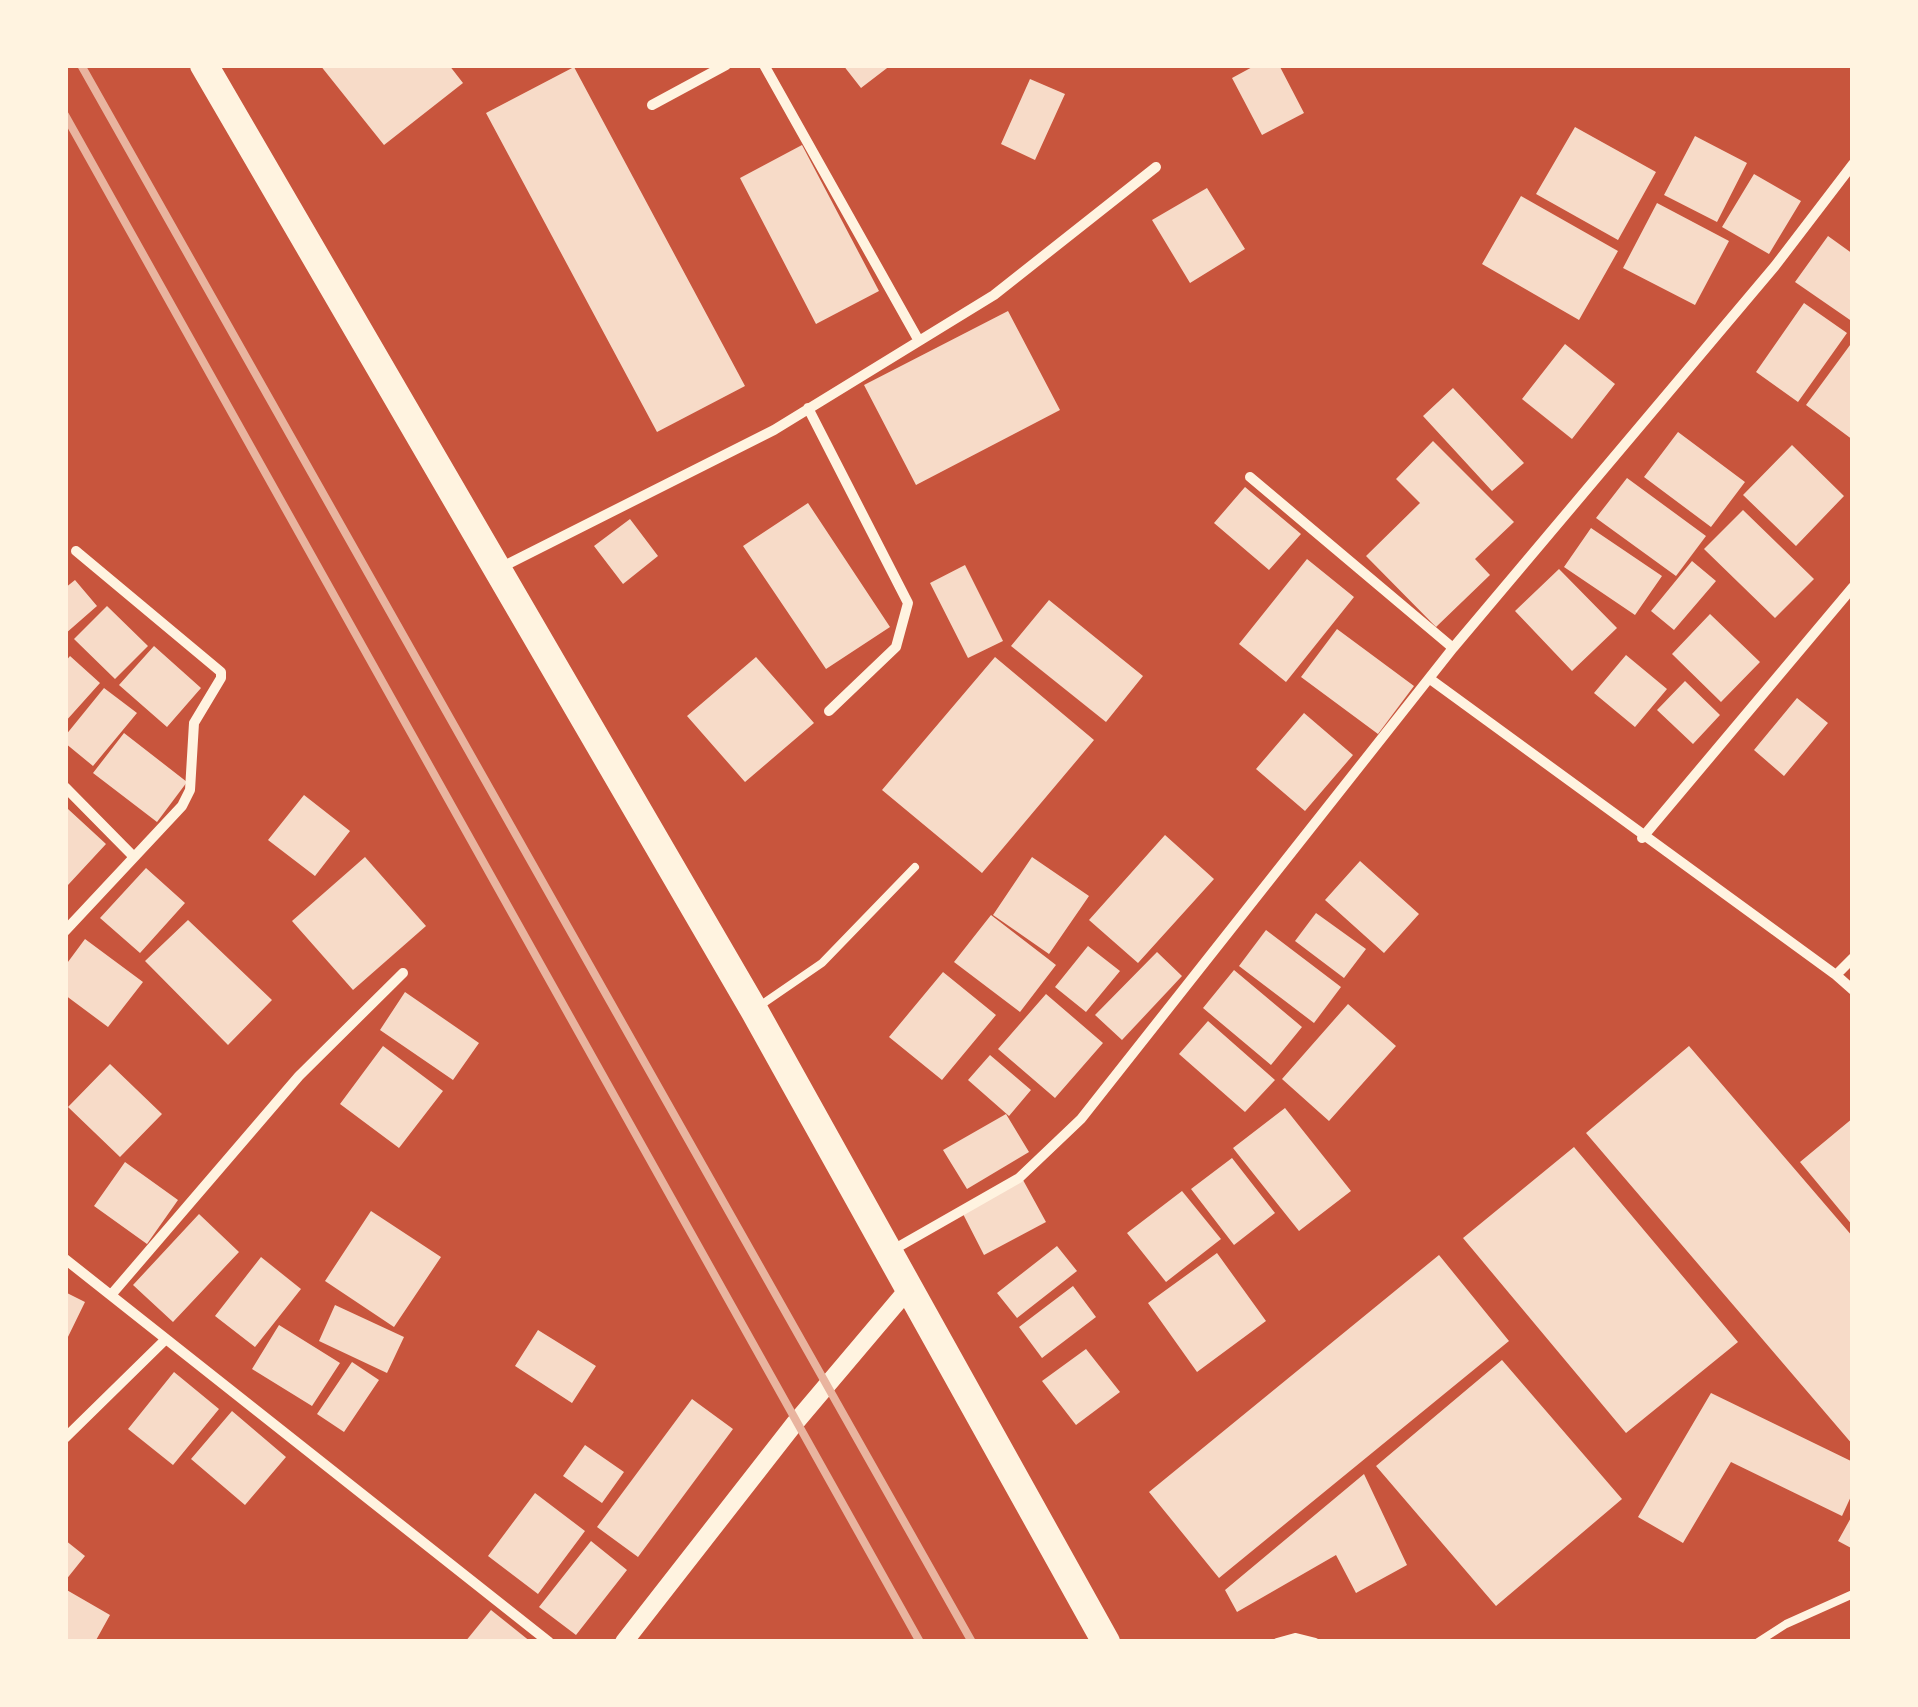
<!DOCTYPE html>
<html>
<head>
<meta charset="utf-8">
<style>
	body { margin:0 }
	#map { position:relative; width:1918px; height:1707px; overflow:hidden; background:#c8553d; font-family:"Playfair Display",serif }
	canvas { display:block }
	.frame { position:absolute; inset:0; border:68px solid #fff3e0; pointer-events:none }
</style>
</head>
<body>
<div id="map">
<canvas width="1918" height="1707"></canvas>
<div class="frame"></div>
</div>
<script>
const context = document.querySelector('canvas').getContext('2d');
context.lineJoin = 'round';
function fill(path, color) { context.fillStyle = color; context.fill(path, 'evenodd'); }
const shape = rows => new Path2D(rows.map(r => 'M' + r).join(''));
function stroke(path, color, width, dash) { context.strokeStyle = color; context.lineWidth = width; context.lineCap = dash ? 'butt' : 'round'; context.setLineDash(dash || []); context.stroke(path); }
const building = shape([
	[320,65,449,65,463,83,384,145],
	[843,65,891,65,861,88],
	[1256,65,1279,65,1304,113,1262,135,1232,78],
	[574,67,745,386,657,432,486,113],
	[1030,79,1065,94,1035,160,1001,144],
	[1575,127,1656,172,1618,240,1536,194],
	[1695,136,1747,163,1717,222,1664,195],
	[802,145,879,291,816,324,740,178],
	[1754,174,1801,201,1769,254,1722,227],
	[1207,188,1245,249,1190,283,1152,220],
	[1521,196,1618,251,1579,320,1482,264],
	[1657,203,1729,241,1695,305,1623,268],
	[1828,236,1853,254,1853,322,1795,282],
	[1804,303,1847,333,1798,402,1756,372],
	[1008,311,1060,410,916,485,864,385],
	[1853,341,1853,440,1806,405],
	[1565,344,1615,384,1572,439,1522,399],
	[1453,388,1524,463,1492,491,1423,416],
	[1678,432,1745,482,1711,527,1644,477],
	[1433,441,1514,522,1475,559,1490,575,1436,627,1366,556,1420,503,1396,479],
	[1792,445,1844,496,1796,546,1743,495],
	[1627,478,1706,536,1676,576,1596,518],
	[1245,487,1301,534,1269,570,1214,523],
	[808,503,890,627,826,669,743,546],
	[1743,510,1814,579,1775,618,1704,549],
	[630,519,658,556,623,584,594,546],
	[1591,528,1662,576,1635,615,1564,567],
	[1307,559,1354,597,1286,682,1239,644],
	[1692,561,1716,581,1674,630,1651,611],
	[965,565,1003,641,968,658,930,583],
	[1559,569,1617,628,1572,671,1515,611],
	[75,580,97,606,65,634,65,588],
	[1049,600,1143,676,1106,722,1011,646],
	[107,606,148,646,115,679,74,639],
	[1710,614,1760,662,1721,702,1672,654],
	[1337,629,1414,686,1378,734,1301,677],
	[154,646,201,688,167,727,119,685],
	[1626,655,1667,689,1635,727,1594,693],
	[70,656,100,683,65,722,65,662],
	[756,657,814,723,745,782,687,716],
	[995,657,1094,740,982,873,882,790],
	[1685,681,1720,715,1693,744,1657,710],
	[104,688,137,713,93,766,65,743,65,736],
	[1797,698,1828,723,1784,776,1754,750],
	[1304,713,1353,755,1305,811,1256,769],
	[124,733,187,782,157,822,93,773],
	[304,795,350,831,315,876,268,840],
	[68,809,106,844,68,885,65,813],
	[1165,835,1214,879,1138,963,1089,920],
	[365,857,426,926,353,990,292,921],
	[1032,857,1089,896,1049,954,993,915],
	[1360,861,1419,914,1384,953,1325,900],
	[146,868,185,903,140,953,100,918],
	[1316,913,1366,949,1344,978,1295,941],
	[991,915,1056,965,1020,1012,954,962],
	[188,920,272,1000,228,1045,145,961],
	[1266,930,1341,987,1314,1023,1239,966],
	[85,939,143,982,108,1027,65,995,65,966],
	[1088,946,1120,971,1086,1012,1055,987],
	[1157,952,1182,976,1122,1040,1095,1015],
	[1234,970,1302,1027,1271,1065,1203,1008],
	[943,972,996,1015,942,1080,889,1037],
	[405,992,479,1043,453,1080,380,1030],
	[1046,994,1103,1043,1055,1098,998,1049],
	[1348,1004,1396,1046,1329,1121,1282,1079],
	[1208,1021,1275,1080,1245,1112,1179,1054],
	[383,1046,443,1091,399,1148,340,1104],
	[1689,1046,1853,1237,1853,1445,1586,1133],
	[990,1055,1031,1090,1009,1116,968,1080],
	[110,1064,162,1114,120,1157,68,1107],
	[1285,1108,1351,1191,1299,1231,1233,1148],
	[1006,1114,1029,1152,967,1189,943,1150],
	[1853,1118,1853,1226,1800,1162],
	[1574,1147,1738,1342,1626,1433,1463,1238],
	[1232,1158,1275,1213,1234,1245,1191,1189],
	[125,1162,178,1200,147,1244,94,1206],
	[1023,1180,1046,1222,984,1255,962,1212],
	[1182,1191,1221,1239,1166,1282,1127,1233],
	[371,1211,441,1257,394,1327,325,1281],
	[199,1214,239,1252,173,1322,133,1285],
	[1057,1246,1077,1271,1017,1318,997,1293],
	[1217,1253,1266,1321,1197,1372,1148,1303],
	[1439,1255,1509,1341,1219,1578,1149,1492],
	[261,1257,301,1289,255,1347,215,1316],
	[1073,1286,1096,1317,1042,1358,1019,1327],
	[65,1292,85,1302,65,1343],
	[335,1305,404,1337,387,1373,319,1341],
	[279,1325,340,1363,312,1406,252,1369],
	[538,1330,596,1366,572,1403,515,1366],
	[1086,1349,1120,1392,1076,1425,1042,1381],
	[1502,1360,1622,1499,1496,1606,1376,1466],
	[352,1362,379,1380,344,1432,317,1414],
	[174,1372,219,1409,173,1465,128,1429],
	[1711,1393,1853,1462,1853,1492,1842,1516,1731,1462,1683,1543,1638,1517],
	[692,1399,733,1429,638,1557,597,1527],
	[232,1411,286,1457,245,1505,191,1459],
	[585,1445,624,1472,602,1503,563,1476],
	[1364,1474,1407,1565,1356,1593,1336,1555,1237,1612,1225,1590],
	[535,1493,585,1531,538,1594,488,1556],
	[1853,1514,1853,1549,1838,1541],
	[65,1540,85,1556,65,1581],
	[591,1541,627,1570,576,1635,539,1607],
	[65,1589,110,1615,95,1642,65,1642],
	[491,1610,531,1642,465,1642]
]);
const service = shape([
	[758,1007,822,963,915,867],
	[1277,1642,1295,1637,1315,1642],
	[1758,1642,1786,1624,1853,1594]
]);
const minor = shape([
	[764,65,919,341],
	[652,105,726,65],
	[808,408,908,603,896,647,829,711],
	[1250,477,1453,648],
	[498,569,774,430,994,295,1156,167],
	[1430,679,1836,975,1853,958],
	[65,787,134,857],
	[1642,838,1853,587],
	[65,931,182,806,190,790,194,723,221,678,221,672,76,551],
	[1836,975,1853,990],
	[891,1251,1019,1178,1081,1119,1453,648,1775,266,1853,164],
	[65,1259,549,1642],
	[111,1295,299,1076,403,973],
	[65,1438,166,1339]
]);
const tertiary = shape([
	[624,1642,795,1423,910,1287]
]);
const trunk = shape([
	[204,65,754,1010,1106,1642]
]);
const rail = shape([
	[81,65,972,1642],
	[65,115,920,1642]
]);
fill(building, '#f7dbc8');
stroke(service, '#fff3e0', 8);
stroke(minor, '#fff3e0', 10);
stroke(tertiary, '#fff3e0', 18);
stroke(trunk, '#fff3e0', 28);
stroke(rail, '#e9b49f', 8);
</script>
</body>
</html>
